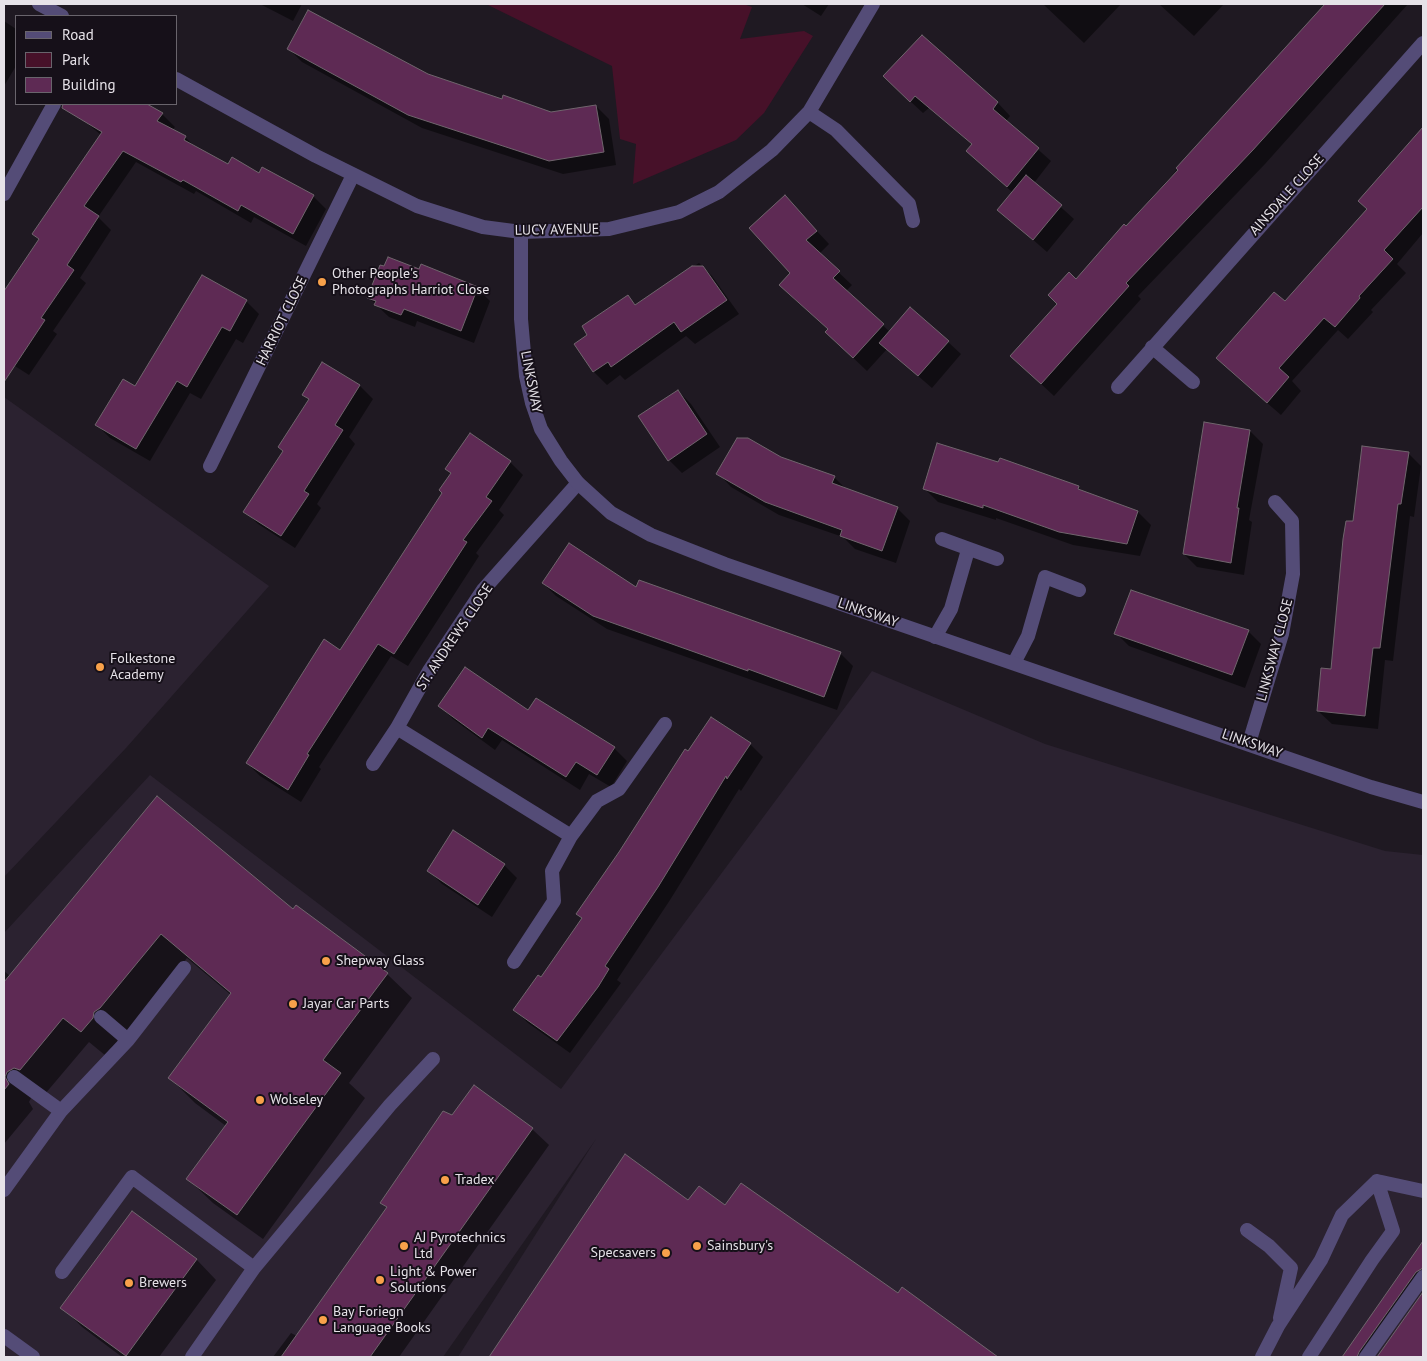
<!DOCTYPE html>
<html>
<head>
<meta charset="utf-8">
<style>
	body { margin:0 }
	#map { position:relative; width:1427px; height:1361px; overflow:hidden; background:#1f1922; font-family:"PT Sans",sans-serif }
	canvas { display:block }
	.frame { position:absolute; inset:0; border:5px solid #e6e2e8; pointer-events:none }
	.legend { position:absolute; left:15px; top:15px; width:162px; height:90px; box-sizing:border-box; background:#161019; border:1px solid #69646c; margin:0; padding:6px 9px; list-style:none; font-size:15px; color:#e6e2e8 }
	.legend li { display:flex; align-items:center; gap:10px; height:25px }
	.legend b { width:25px; border:1px solid #69646c }
</style>
</head>
<body>
<div id="map">
<canvas width="1427" height="1361"></canvas>
<div class="frame"></div>
<ul class="legend">
<li><b style="height:6px;background:#544c77"></b>Road</li>
<li><b style="height:14px;background:#471129"></b>Park</li>
<li><b style="height:14px;background:#5e2a54"></b>Building</li>
</ul>
</div>
<script>
const context = document.querySelector('canvas').getContext('2d');
context.lineJoin = 'round';
function fill(path, color) { context.fillStyle = color; context.fill(path, 'evenodd'); }
const shape = rows => new Path2D(rows.map(r => 'M' + r).join(''));
function stroke(path, color, width, dash) { context.strokeStyle = color; context.lineWidth = width; context.lineCap = dash ? 'butt' : 'round'; context.setLineDash(dash || []); context.stroke(path); }
function drawText(font, color, halo, rows, align = 'center') {
  context.font = font + ' "PT Sans",sans-serif'; context.lineWidth = 4; context.setLineDash([]); context.textBaseline = 'middle'; context.strokeStyle = halo; context.fillStyle = color; for (const [text, x, y, turn = 0] of rows) {
    context.save(); context.translate(x, y); context.rotate((+turn || 0) * Math.PI / 180); context.textAlign = isNaN(turn) ? turn : align; if (halo) context.strokeText(text, 0, 0); context.fillText(text, 0, 0); context.restore();
  }
}
const built = shape([
	[4,397,269,586,126,748,4,877],
	[872,671,1045,744,1385,851,1423,855,1423,1357,458,1357,596,1139,443,1357,4,1357,4,933,150,775,561,1089]
]);
const green = shape([
	[486,4,743,4,752,7,740,39,804,31,813,36,764,113,736,140,633,184,636,144,620,139,612,66]
]);
const shadow = shape([
	[260,4,302,4,293,21],
	[802,4,829,4,821,16],
	[1043,4,1121,4,1084,43],
	[1159,4,1224,4,1194,36],
	[1327,4,1408,4,1265,164,1138,296,1141,299,1054,396,1011,356,1059,304,1077,280,1301,33,1300,31],
	[4,21,16,29,16,66,4,86],
	[922,36,998,103,1010,116,1006,121,1051,161,1034,183,1074,219,1047,252,999,210,1013,193,968,151,973,145,929,108,923,113,897,89],
	[289,49,428,75,503,100,551,113,596,106,609,119,616,165,563,174,422,128,302,62],
	[90,104,145,104,162,114,175,127,172,130,185,137,195,147,229,166,260,174,313,196,326,209,306,246,254,217,251,223,196,191,194,194,136,162,98,217,111,230,80,278,86,283,53,331,57,334,29,375,4,359,4,301,40,241,33,234,101,135,82,119],
	[1423,131,1423,233,1397,264,1406,273,1371,310,1373,312,1348,339,1338,330,1292,381,1301,391,1281,415,1230,371,1285,303,1368,210,1360,201],
	[785,197,829,244,819,254,852,285,846,291,890,332,948,342,961,354,932,388,887,349,867,371,826,332,829,330,793,298],
	[699,263,712,276,739,314,695,344,686,336,625,380,620,375,607,385,594,372,576,345,589,335,628,297,636,305],
	[420,271,477,288,490,301,474,343,417,321,415,327,389,317,369,298],
	[246,301,259,314,243,343,236,339,201,399,190,393,150,461,110,438,97,425,136,388],
	[323,364,360,386,373,399,349,437,355,444,317,504,321,508,295,548,258,524,245,511,284,452,309,400,304,395],
	[678,391,691,404,720,447,682,473,669,460],
	[1250,431,1263,444,1249,520,1252,522,1244,575,1197,567,1184,554],
	[470,435,510,462,523,475,499,510,504,515,476,553,479,556,408,666,391,656,319,767,321,769,301,802,260,776,247,763,340,652,443,493,452,474,447,469],
	[1408,453,1421,466,1414,517,1410,516,1393,661,1385,660,1378,729,1332,724,1318,711],
	[780,458,834,477,847,490,897,508,910,521,896,563,855,549,843,537,779,515,731,487,718,473],
	[1078,487,1083,492,1138,512,1151,525,1140,556,1073,545,996,518,996,520,938,502,924,488],
	[543,583,637,589,840,653,853,666,837,710,607,629,556,596],
	[1195,611,1248,631,1261,644,1245,688,1129,646,1116,633,1194,614],
	[440,706,528,712,614,748,627,761,611,787,589,774,580,790,502,740,495,750,453,719],
	[712,718,750,744,763,757,741,791,739,789,670,900,617,980,621,983,570,1053,528,1023,515,1010,541,979,583,919,577,914],
	[158,798,293,911,387,974,412,998,349,1083,365,1098,263,1239,213,1203,188,1179,226,1126,195,1103,170,1078,231,995,187,958,125,1033,118,1036,117,1043,106,1056,89,1042,45,1094,32,1096,29,1102,33,1109,4,1144,4,971,10,976],
	[504,865,517,878,492,917,442,884,429,871],
	[453,1117,532,1129,549,1145,399,1357,273,1357,291,1333,297,1336,387,1208,381,1202],
	[626,1156,688,1202,725,1206,898,1294,977,1344,991,1357,490,1357],
	[132,1213,197,1260,216,1280,159,1357,122,1357,82,1327,62,1307],
	[1409,1264,1423,1275,1360,1357,1360,1352,1357,1357,1345,1357],
	[1423,1292,1423,1357,1378,1357]
]);
const building = shape([
	[1325,4,1385,4,1252,151,1126,283,1129,286,1041,384,1010,356,1057,304,1048,295,1069,272,1076,279,1124,224,1126,226,1178,170,1176,168,1325,4],
	[308,10,428,74,502,99,503,95,551,112,596,105,604,152,549,161,408,115,287,49,308,10],
	[922,35,998,102,993,109,1039,148,1007,187,966,151,972,144,915,96,910,102,883,76,922,35],
	[63,104,147,104,163,113,157,121,186,136,184,140,228,164,232,157,259,173,262,167,314,195,293,234,241,205,238,211,183,180,181,182,123,151,84,206,99,216,67,265,74,270,41,318,45,320,4,382,4,291,39,239,32,234,102,132,62,108,63,104],
	[1423,127,1423,207,1384,250,1393,259,1359,296,1360,298,1335,327,1324,318,1279,368,1289,377,1267,403,1216,358,1274,292,1285,301,1367,209,1358,201,1423,127],
	[1026,175,1062,205,1033,240,997,210,1026,175],
	[785,195,817,231,806,240,840,271,833,278,884,324,853,358,825,332,828,329,779,285,790,273,749,228,785,195],
	[388,257,419,269,421,264,478,287,461,331,404,309,401,315,374,305,376,301,367,298,380,265,384,266,388,257],
	[692,266,703,266,727,300,681,332,674,322,611,367,608,362,593,372,574,344,587,335,582,326,628,295,635,305,692,266],
	[202,275,247,300,230,331,222,327,187,387,177,381,136,449,95,425,123,379,135,386,202,275],
	[910,307,949,341,918,376,879,343,910,307],
	[322,362,360,385,335,425,343,430,304,491,309,494,281,536,243,512,283,451,278,447,309,399,302,395,322,362],
	[678,390,707,434,668,461,638,416,678,390],
	[1204,422,1250,430,1237,508,1239,508,1231,563,1183,554,1204,422],
	[470,433,511,461,486,497,492,501,463,540,467,542,394,654,378,644,307,754,309,755,288,790,246,763,324,639,340,650,442,493,439,490,451,473,445,469,470,433],
	[737,438,748,438,781,457,835,476,832,483,898,507,882,551,840,536,842,530,765,502,716,474,737,438],
	[937,443,998,462,1000,458,1079,486,1078,489,1138,511,1127,544,1059,532,983,505,983,508,923,489,937,443],
	[1362,446,1409,452,1401,504,1398,504,1380,648,1373,648,1365,716,1317,711,1321,668,1331,669,1343,539,1346,521,1353,521,1362,446],
	[569,543,636,587,639,580,841,652,824,697,748,669,748,671,593,616,542,583,569,543],
	[1131,590,1249,630,1232,675,1114,634,1131,590],
	[465,667,528,710,536,698,615,747,597,775,576,762,566,777,488,728,482,738,438,706,465,667],
	[711,717,751,743,727,779,726,776,658,887,605,966,609,969,598,987,557,1041,513,1010,538,975,541,977,582,918,576,914,619,852,685,749,688,751,711,717],
	[157,796,293,909,296,905,388,973,323,1060,341,1073,237,1215,186,1179,228,1122,168,1078,231,993,161,934,100,1008,94,1012,93,1018,81,1032,63,1018,20,1070,14,1068,7,1072,5,1077,9,1084,4,1090,4,982,157,796],
	[453,830,505,864,478,905,427,871,453,830],
	[474,1085,533,1128,370,1357,281,1357,387,1207,380,1203,443,1111,452,1115,474,1085],
	[625,1154,688,1200,699,1186,725,1205,741,1183,898,1293,902,1287,998,1357,489,1357,625,1154],
	[132,1211,197,1259,126,1356,60,1308,132,1211],
	[1423,1241,1423,1268,1416,1272,1359,1352,1357,1357,1342,1357,1423,1241],
	[1423,1292,1423,1357,1377,1357,1423,1292]
]);
const service = shape([
	[942,539,997,559],
	[935,637,951,609,968,550],
	[1014,663,1028,636,1045,577,1079,590],
	[101,1017,128,1040],
	[14,1077,61,1111],
	[1377,1181,1423,1191],
	[4,1190,61,1111,128,1040,184,968],
	[1247,1230,1269,1246,1291,1268,1280,1318],
	[62,1272,132,1177,254,1268],
	[192,1357,254,1268,390,1105,433,1059],
	[1262,1357,1278,1326,1321,1260,1342,1215,1377,1181],
	[1309,1357,1372,1260,1393,1231,1377,1181],
	[1366,1357,1423,1277]
]);
const minor = shape([
	[809,112,836,130,909,204,913,221],
	[4,194,54,104],
	[521,232,609,229,679,212,719,192,772,150,809,112,873,4],
	[1152,347,1193,382],
	[1118,387,1423,43],
	[210,466,353,175],
	[397,728,571,836],
	[1249,743,1282,634,1293,574,1292,521,1275,502],
	[373,764,397,728,429,671,483,590,578,483],
	[514,962,554,901,552,871,571,836,597,801,619,789,665,724],
	[4,1336,33,1357]
]);
const tertiary = shape([
	[39,4,62,16],
	[176,79,316,156,417,206,483,227,521,232,521,319,526,376,532,403,541,429,561,461,578,483,611,513,651,535,725,564,1371,787,1423,802]
]);
const markers = [
	[322,282,5,"#f8a14a"],
	[100,667,5,"#f8a14a"],
	[326,961,5,"#f8a14a"],
	[293,1004,5,"#f8a14a"],
	[260,1100,5,"#f8a14a"],
	[445,1180,5,"#f8a14a"],
	[404,1246,5,"#f8a14a"],
	[697,1246,5,"#f8a14a"],
	[666,1253,5,"#f8a14a"],
	[380,1280,5,"#f8a14a"],
	[129,1283,5,"#f8a14a"],
	[323,1320,5,"#f8a14a"]
];
const streetNames = [
	["AINSDALE CLOSE",1287,195,-48],
	["LUCY AVENUE",557,230,-1],
	["HARRIOT CLOSE",282,321,-64],
	["LINKSWAY",531,382,79],
	["LINKSWAY",868,613,19],
	["ST. ANDREWS CLOSE",455,637,-56],
	["LINKSWAY CLOSE",1275,650,-75],
	["LINKSWAY",1252,744,19]
];
const poiNames = [
	["Other People's",332,274],
	["Photographs Harriot Close",332,290],
	["Folkestone",110,659],
	["Academy",110,675],
	["Shepway Glass",336,961],
	["Jayar Car Parts",303,1004],
	["Wolseley",270,1100],
	["Tradex",455,1180],
	["AJ Pyrotechnics",414,1238],
	["Ltd",414,1254],
	["Sainsbury's",707,1246],
	["Specsavers",656,1253,"right"],
	["Light & Power",390,1272],
	["Solutions",390,1288],
	["Brewers",139,1283],
	["Bay Foriegn",333,1312],
	["Language Books",333,1328]
];
fill(built, '#2b2230');
fill(green, '#471129');
fill(shadow, '#0007');
fill(building, '#5e2a54');
stroke(building, '#70656d', 1);
stroke(service, '#544c77', 14);
stroke(minor, '#544c77', 14);
stroke(tertiary, '#544c77', 14);
for (const [x, y, r, color] of markers) { const dot = new Path2D(); dot.arc(x, y, r, 0, 2 * Math.PI); context.fillStyle = color; context.fill(dot); stroke(dot, '#161019', 2); }
drawText('14px', '#e6e2e8', '#161019', streetNames);
drawText('14px', '#e6e2e8', '#161019', poiNames, 'left');
</script>
</body>
</html>
